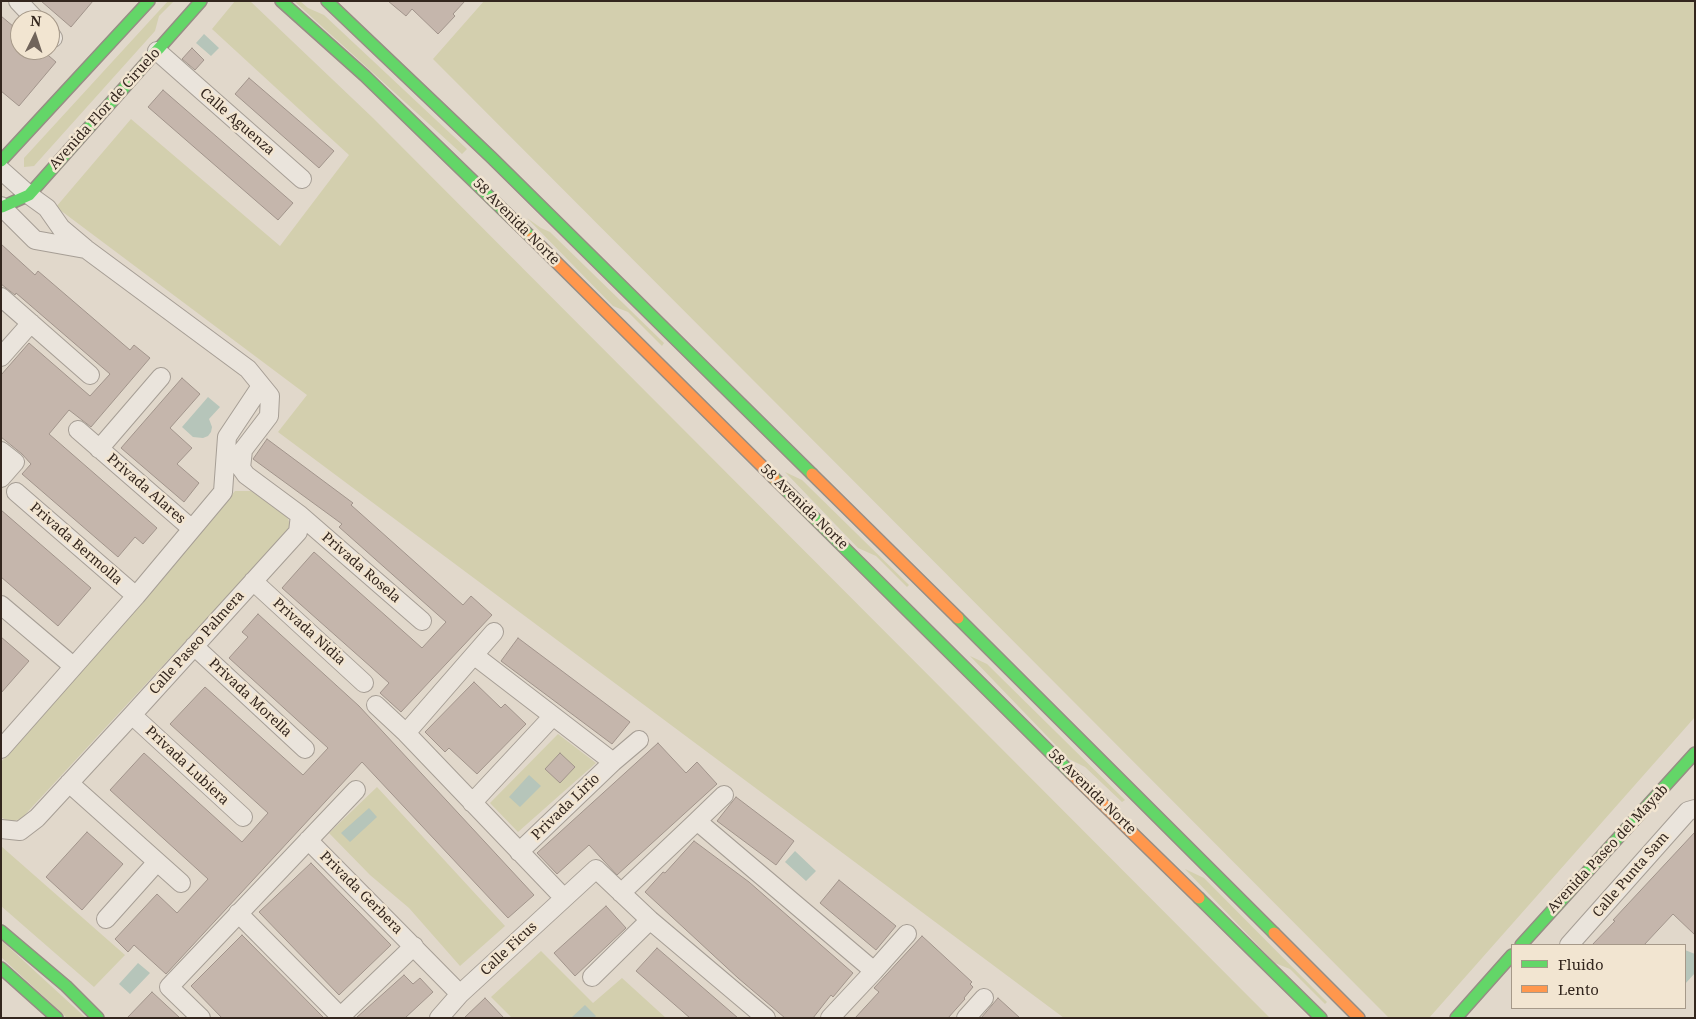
<!DOCTYPE html>
<html>
<head>
<meta charset="utf-8">
<style>
	body { margin:0 }
	#map { position:relative; width:1696px; height:1019px; overflow:hidden; background:#e1d8cb; font-family:"Noto Serif",serif }
	canvas { display:block }
	.frame { position:absolute; inset:0; border:2px solid #33261e; pointer-events:none }
	.legend { position:absolute; left:1511px; top:944px; width:175px; height:65px; box-sizing:border-box; background:#f2e5d1; border:1px solid #a69989; margin:0; padding:6px 9px; list-style:none; font-size:15px; color:#33261e }
	.legend li { display:flex; align-items:center; gap:10px; height:25px }
	.legend b { width:25px; border:1px solid #a69989 }
	.north { position:absolute; left:10px; top:10px; width:50px; height:50px; box-sizing:border-box; background:#f2e5d1; border:1px solid #a69989; border-radius:50%; rotate:4deg; font-size:14px; font-weight:700; line-height:20px; text-align:center; color:#33261e }
	.north::after { content:''; display:block; margin:auto; width:18px; height:22px; background:#70645b; clip-path:polygon(50% 0,100% 100%,50% 72%,0 100%) }
</style>
</head>
<body>
<div id="map">
<canvas width="1696" height="1019"></canvas>
<div class="frame"></div>
<ul class="legend">
<li><b style="height:6px;background:#63d668"></b>Fluido</li>
<li><b style="height:6px;background:#ff974d"></b>Lento</li>
</ul>
<div class="north">N</div>
</div>
<script>
const context = document.querySelector('canvas').getContext('2d');
context.lineJoin = 'round';
function fill(path, color) { context.fillStyle = color; context.fill(path, 'evenodd'); }
const shape = rows => new Path2D(rows.map(r => 'M' + r).join(''));
function stroke(path, color, width, dash) { context.strokeStyle = color; context.lineWidth = width; context.lineCap = dash ? 'butt' : 'round'; context.setLineDash(dash || []); context.stroke(path); }
function drawText(font, color, halo, rows, align = 'center') {
  context.font = font + ' "Noto Serif",serif'; context.lineWidth = 5; context.setLineDash([]); context.textBaseline = 'middle'; context.strokeStyle = halo; context.fillStyle = color; for (const [text, x, y, turn = 0] of rows) {
    context.save(); context.translate(x, y); context.rotate((+turn || 0) * Math.PI / 180); context.textAlign = isNaN(turn) ? turn : align; if (halo) context.strokeText(text, 0, 0); context.fillText(text, 0, 0); context.restore();
  }
}
const green = shape([
	[168,1,174,1,159,16,155,31,34,166,24,167,24,158],
	[235,1,250,1,373,118,1270,1018,1064,1018,278,432,307,395,56,207,131,119,280,246,349,155,212,29],
	[294,1,300,1,308,8,324,15,467,149,462,154],
	[484,1,1695,1,1695,717,1429,1018,1389,1018,433,59],
	[527,218,541,228,550,232,664,343,662,346,628,312,613,306],
	[785,472,802,480,909,585,907,587,876,556,858,548],
	[235,491,251,491,287,516,291,527,21,819,9,822,1,817,1,762],
	[970,656,987,664,1125,800,1122,802,1085,767,1069,759],
	[558,734,596,763,518,832,490,803],
	[377,787,505,926,460,966,409,908,370,875,329,833],
	[1,846,125,955,94,987,1,906],
	[1185,869,1204,878,1327,1002,1325,1004,1290,969,1275,963],
	[1,940,86,1018,67,1018,1,957],
	[541,951,593,1003,622,978,666,1018,512,1018,491,997]
]);
const water = shape([
	[204,34,219,48,211,56,196,43],
	[208,397,220,407,209,419,212,427,211,432,208,436,203,438,193,437,182,427],
	[529,775,541,786,520,807,509,797],
	[369,808,377,817,350,842,341,833],
	[795,851,816,871,806,881,785,862],
	[1685,950,1695,954,1695,973,1685,984],
	[138,963,150,973,130,994,119,984],
	[585,1005,596,1016,594,1018,571,1018]
]);
const building = shape([
	[41,1,93,1,71,27,41,1],
	[388,1,465,1,453,14,455,16,438,34,412,9,406,16,388,1],
	[1,16,20,32,20,50,42,50,56,62,19,106,1,91,1,16],
	[192,48,204,60,195,70,182,59,192,48],
	[249,78,334,151,319,168,235,94,249,78],
	[163,90,293,203,278,220,148,107,163,90],
	[1,244,35,275,38,271,130,350,134,345,150,358,91,427,69,410,49,434,157,528,143,544,135,537,118,557,22,474,31,464,22,454,1,437,1,375,29,343,90,396,110,374,16,293,15,295,1,284,1,244],
	[182,378,200,394,170,428,192,448,177,464,199,483,184,502,121,448,182,378],
	[267,439,353,503,351,505,463,605,471,596,492,615,401,712,380,693,389,683,282,588,314,552,422,648,446,622,339,527,342,524,253,459,267,439],
	[1,510,91,588,58,626,1,577,1,510],
	[258,614,359,706,534,895,508,918,362,762,166,974,134,945,128,952,115,939,157,894,177,913,208,879,110,790,144,753,242,842,268,813,170,724,205,687,303,775,328,748,229,658,248,637,242,632,258,614],
	[1,637,29,661,1,693,1,637],
	[518,638,630,722,612,744,501,661,518,638],
	[474,682,501,708,505,704,526,724,477,774,449,748,445,752,425,732,474,682],
	[658,743,686,773,697,762,717,784,617,875,589,845,557,874,537,853,658,743],
	[560,753,575,767,560,783,545,769,560,753],
	[736,797,794,841,776,865,717,821,736,797],
	[87,832,123,864,82,910,46,877,87,832],
	[1695,832,1695,935,1673,914,1644,945,1592,945,1615,921,1613,920,1695,832],
	[694,841,749,882,853,973,833,997,831,995,813,1018,785,1018,738,978,645,892,663,872,665,873,694,841],
	[311,863,391,945,339,995,259,912,311,863],
	[839,880,896,926,876,950,820,903,839,880],
	[606,906,626,928,575,976,554,953,606,906],
	[242,935,324,1018,222,1018,191,986,242,935],
	[922,936,972,982,970,984,973,987,964,998,965,999,948,1018,855,1018,879,992,874,988,922,936],
	[657,948,738,1018,690,1018,636,971,657,948],
	[404,975,413,984,420,978,433,992,405,1018,356,1018,404,975],
	[152,992,180,1018,127,1018,152,992],
	[485,998,504,1018,464,1018,485,998],
	[998,998,1020,1018,981,1018,998,998]
]);
const street = shape([
	[18,1,36,20],
	[50,34,53,38],
	[157,51,302,179],
	[1,170,29,195,47,208,61,228,86,249,248,369,270,396,269,416,243,450,241,468,246,475,300,515,298,532,132,715,37,818,20,831,1,829],
	[1,206,35,240,85,249],
	[1,297,90,375],
	[1,357,31,323],
	[78,430,192,529],
	[99,449,161,377],
	[1,451,15,462,1,478],
	[16,492,136,596],
	[300,515,422,621],
	[253,581,364,683],
	[1,605,73,666],
	[194,646,305,749],
	[475,656,613,762],
	[376,705,406,733,564,898],
	[132,715,243,817],
	[406,733,494,632],
	[1,749,136,596,223,492,227,437,261,386],
	[69,783,181,883],
	[472,803,553,716],
	[697,821,724,795],
	[308,840,460,994],
	[519,852,613,762,639,740],
	[621,893,697,821,874,971,830,1018],
	[238,913,340,1016],
	[106,919,157,862],
	[1569,945,1688,811,1695,809],
	[874,971,907,934],
	[592,977,650,920],
	[201,1018,169,987,356,790],
	[339,1018,414,946],
	[439,1018,460,994,596,869,650,920,766,1018],
	[966,1018,984,998]
]);
const fast = shape([
	[281,1,365,76,532,238],
	[327,1,492,158,812,474],
	[1,161,149,1],
	[2,207,29,195,201,1],
	[774,478,1071,773],
	[958,618,1274,933],
	[1199,898,1321,1018],
	[1,931,66,986,98,1018],
	[1521,945,1695,753],
	[1,968,57,1018],
	[1456,1018,1512,955]
]);
const slow = shape([
	[532,238,774,478],
	[812,474,958,618],
	[1071,773,1199,898],
	[1274,933,1359,1018]
]);
const streetNames = [
	["Avenida Flor de Ciruelo",105,109,-48],
	["Calle Aguenza",237,122,41],
	["58 Avenida Norte",516,222,45],
	["Privada Alares",146,489,41],
	["58 Avenida Norte",804,507,44],
	["Privada Bermolla",76,544,41],
	["Privada Rosela",361,568,41],
	["Privada Nidia",309,632,42],
	["Calle Paseo Palmera",197,643,-48],
	["Privada Morella",250,698,43],
	["Privada Lubiera",187,766,43],
	["58 Avenida Norte",1092,792,44],
	["Privada Lirio",566,807,-44],
	["Avenida Paseo del Mayab",1608,849,-47],
	["Calle Punta Sam",1631,875,-49],
	["Privada Gerbera",361,893,45],
	["Calle Ficus",509,949,-43]
];
fill(green, '#d3cfae');
fill(water, '#b6c5ba');
fill(building, '#c5b6ac');
stroke(building, '#a1948b', 1);
stroke(street, '#a69e95', 20);
stroke(fast, '#968d84', 14);
stroke(slow, '#968d84', 14);
stroke(street, '#eae4dc', 18);
stroke(fast, '#63d668', 11);
stroke(slow, '#ff974d', 11);
drawText('14px', '#33261e', '#f2e5d1', streetNames);
</script>
</body>
</html>
